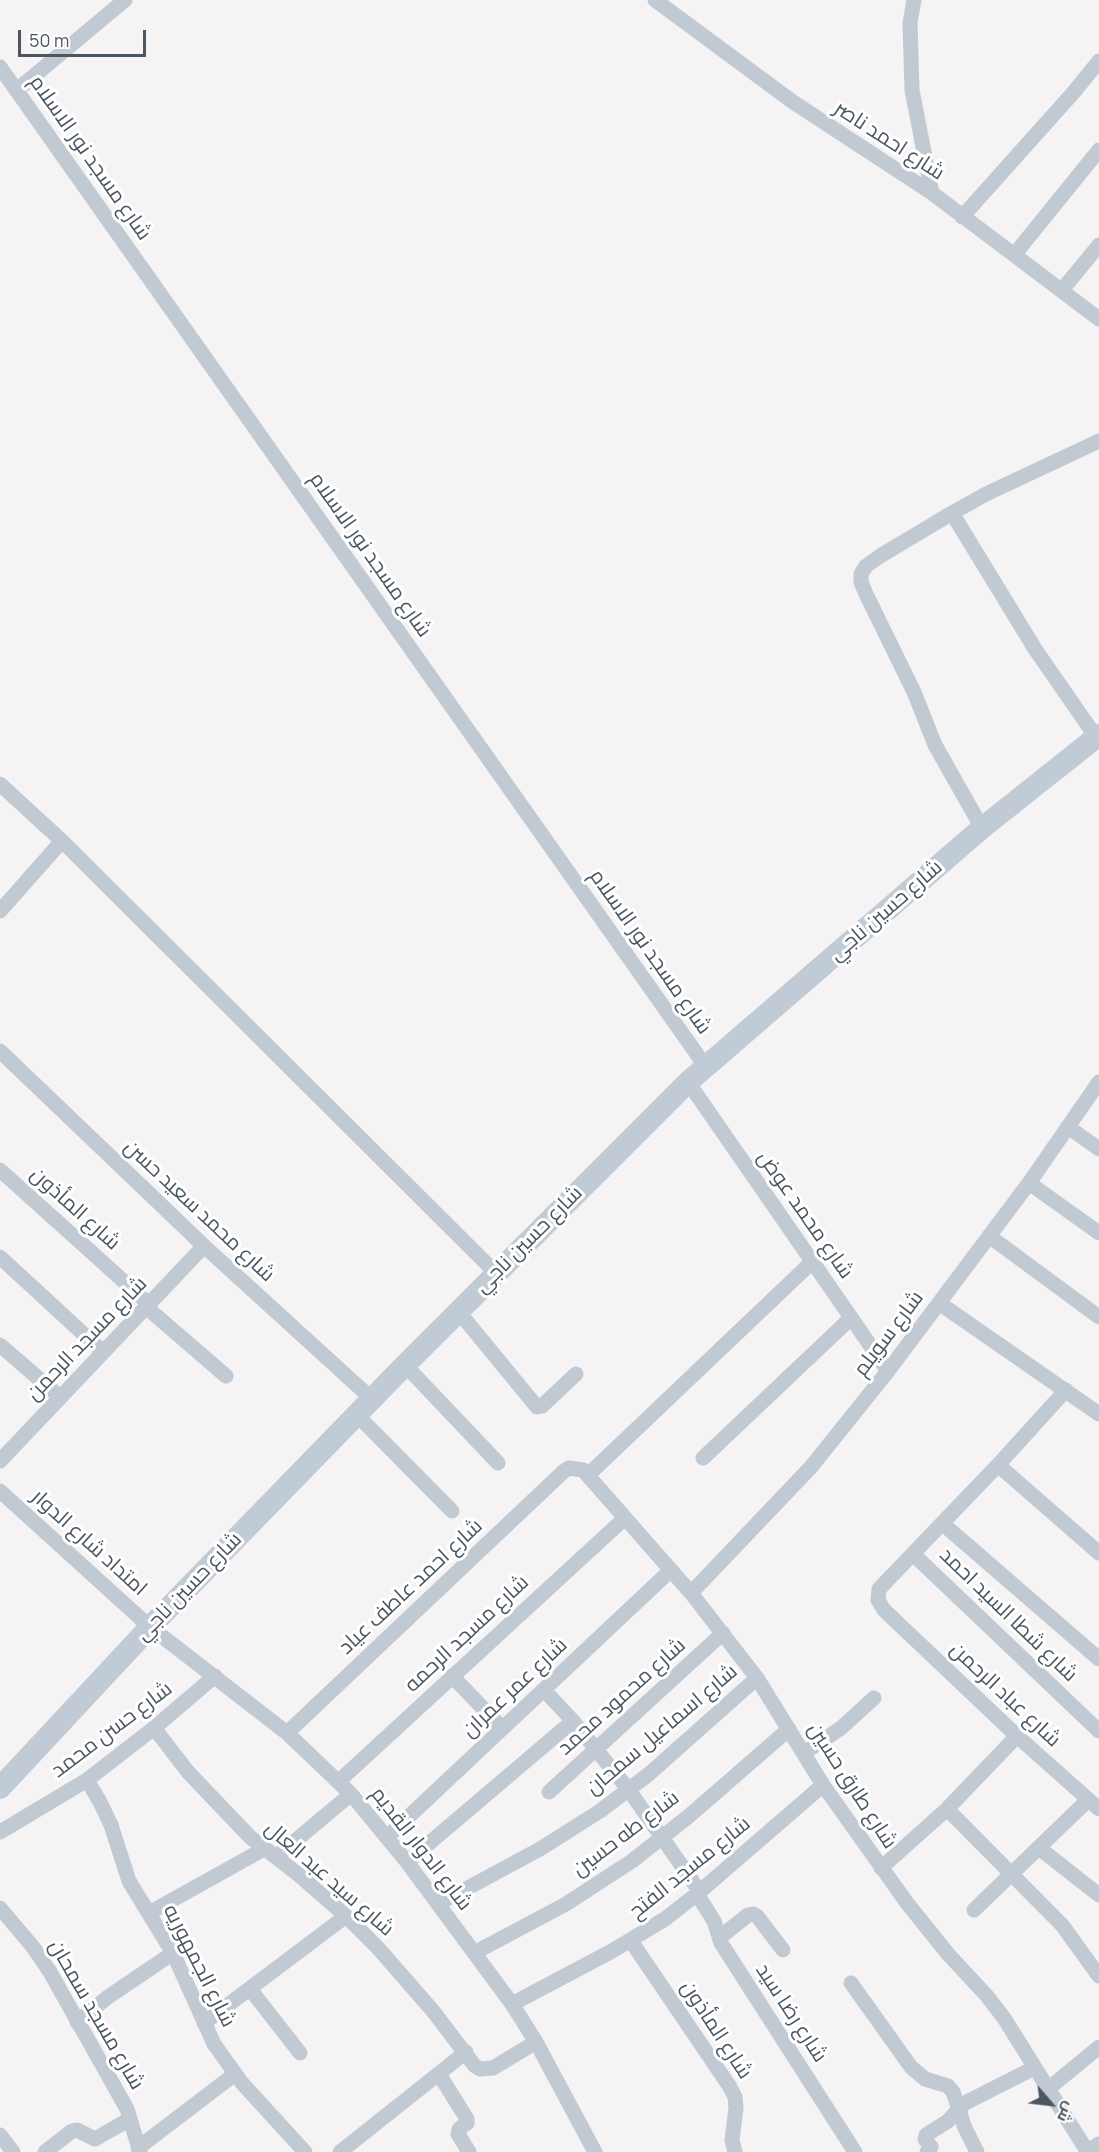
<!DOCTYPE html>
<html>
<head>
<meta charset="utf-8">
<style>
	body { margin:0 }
	#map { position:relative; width:1099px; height:2152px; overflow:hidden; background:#f5f3f3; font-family:Manrope,Cairo,sans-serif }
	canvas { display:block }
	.north { position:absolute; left:1021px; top:2074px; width:60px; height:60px; -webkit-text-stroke:4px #fff; paint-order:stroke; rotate:118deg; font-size:16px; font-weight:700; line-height:24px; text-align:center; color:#4a5661 }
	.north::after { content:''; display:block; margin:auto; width:21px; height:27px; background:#4a5661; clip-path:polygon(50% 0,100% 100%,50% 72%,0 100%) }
	.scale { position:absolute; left:18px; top:30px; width:128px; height:27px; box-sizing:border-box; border:3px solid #4a5661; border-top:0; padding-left:8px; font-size:18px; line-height:21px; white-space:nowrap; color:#4a5661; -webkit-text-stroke:4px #fff; paint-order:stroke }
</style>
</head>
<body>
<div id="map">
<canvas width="1099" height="2152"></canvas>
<div class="north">ش</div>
<div class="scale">50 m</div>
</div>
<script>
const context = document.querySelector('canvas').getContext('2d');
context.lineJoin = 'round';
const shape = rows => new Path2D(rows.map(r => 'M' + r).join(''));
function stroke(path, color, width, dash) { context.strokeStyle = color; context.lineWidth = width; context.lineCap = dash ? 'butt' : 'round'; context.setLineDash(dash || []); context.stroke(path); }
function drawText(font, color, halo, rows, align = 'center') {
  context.font = font + ' Manrope,Cairo,sans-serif'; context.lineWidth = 6; context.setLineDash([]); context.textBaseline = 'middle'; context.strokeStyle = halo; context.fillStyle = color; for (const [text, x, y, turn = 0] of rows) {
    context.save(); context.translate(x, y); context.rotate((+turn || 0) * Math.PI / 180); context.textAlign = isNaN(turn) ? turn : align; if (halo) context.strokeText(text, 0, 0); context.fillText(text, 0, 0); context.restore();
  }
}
const street = shape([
	[655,0,793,102,932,193,1099,319],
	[914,0,910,23,912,90,932,193],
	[0,67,706,1067],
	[17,90,125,0],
	[962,217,1073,93,1099,61],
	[1014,255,1099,150],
	[1062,290,1099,245],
	[952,513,1035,649,1096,737],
	[0,784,62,841,496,1273],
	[982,828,935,745,914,692,866,594,861,582,861,574,866,566,880,556,952,513,986,494,1099,441],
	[0,911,62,841],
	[0,1051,204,1246,372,1399],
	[688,1082,888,1371],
	[1068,1127,1099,1149],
	[0,1170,149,1304],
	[1029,1183,1099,1233],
	[989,1236,1099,1317],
	[0,1257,103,1352],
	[939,1303,1099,1414],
	[146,1307,226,1376],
	[458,1311,537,1407,542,1406,576,1374],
	[0,1345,60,1397],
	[405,1365,498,1463],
	[1066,1390,998,1465,879,1589,878,1600,884,1610,1017,1736,1099,1809],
	[357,1415,452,1511],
	[703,1458,851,1318],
	[0,1461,204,1246],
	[998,1465,1099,1553],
	[588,1475,812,1262],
	[0,1491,150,1627,287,1733,351,1794,407,1862,512,2004,536,2042,595,2152],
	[943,1524,1099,1659],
	[913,1554,1099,1731],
	[691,1593,811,1467,888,1371,1029,1183,1099,1082],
	[452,1676,502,1728],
	[544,1690,573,1721,629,1790,700,1892],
	[154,1728,188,1772,250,1837,299,1875,346,1916,378,1948,433,2011,474,2065,480,2069,493,2068,536,2042],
	[287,1733,563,1472,569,1468,583,1470,691,1593,757,1678,823,1785,907,1903,948,1954,987,1996,1004,2018,1087,2151],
	[804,1753,841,1728,874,1698],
	[87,1780,100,1802,111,1825,129,1881,173,1953,214,2044,242,2083,305,2152],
	[339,1781,625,1518],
	[549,1792,723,1633],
	[947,1809,1062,1925,1099,1976],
	[0,1832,87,1780,154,1728,215,1676],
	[387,1837,671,1570],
	[1039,1848,1099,1895],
	[276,1857,351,1794],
	[407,1862,573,1721],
	[881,1868,947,1809,1017,1736],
	[697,1894,714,1921,721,1943,855,2152],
	[438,1904,540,1849,600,1811,649,1774,757,1678],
	[0,1908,33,1947,50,1972,127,2109,140,2152],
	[974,1910,1088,1800],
	[149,1913,264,1849],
	[719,1938,748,1915,753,1914,757,1916,783,1950],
	[631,1941,730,2087,735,2097,736,2108,732,2140,735,2152],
	[474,1953,566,1904,632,1861,689,1816,789,1729],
	[851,1983,911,2067,925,2079,948,2086,953,2092,965,2128,977,2152],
	[250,1989,300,2053],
	[512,2004,612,1951,665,1919,697,1894,823,1785],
	[77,2022,108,1997,173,1953],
	[204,2023,346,1916],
	[439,2074,467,2119,467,2123,459,2129,458,2134,469,2152],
	[1048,2089,1099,2047],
	[0,2135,13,2152],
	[138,2148,235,2074],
	[45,2152,72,2131,77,2130,95,2139,130,2119],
	[340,2152,466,2052],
	[927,2152,931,2147,925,2139,926,2135,948,2121,965,2103,1034,2068],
	[1086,2152,1099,2144]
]);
const secondary = shape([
	[0,1788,150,1627,405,1365,688,1082,982,828,1099,735]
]);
const streetNames = [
	["شارع احمد ناصر",889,141,33],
	["شارع مسجد نور الاسلام",90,158,55],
	["شارع مسجد نور الاسلام",370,555,55],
	["شارع حسين ناجي",886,911,-41],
	["شارع مسجد نور الاسلام",650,952,55],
	["شارع المأذون",75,1209,42],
	["شارع محمد سعيد حسن",199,1211,43],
	["شارع محمد عوض",805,1215,55],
	["شارع حسين ناجي",529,1240,-45],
	["شارع سويلم",889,1334,-53],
	["شارع مسجد الرحمن",87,1339,-46],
	["امتداد شارع الدوار",89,1543,42],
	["شارع حسين ناجي",189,1587,-46],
	["شارع احمد عاطف عياد",411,1587,-43],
	["شارع شطا السيد احمد",1008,1615,44],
	["شارع مسجد الرحمه",467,1634,-43],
	["شارع عمر عمران",515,1688,-43],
	["شارع عباد الرحمن",1005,1695,43],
	["شارع محمود محمد",622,1697,-42],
	["شارع حسن محمد",112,1730,-37],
	["شارع اسماعيل سمحان",662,1730,-40],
	["شارع طارق حسين",852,1786,57],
	["شارع طه حسين",626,1834,-37],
	["شارع الدوار القديم",421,1849,52],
	["شارع مسجد الفتح",690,1868,-39],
	["شارع سيد عبد العال",329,1879,41],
	["شارع الجمهوريه",199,1966,63],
	["شارع رضا سيد",791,2013,57],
	["شارع مسجد سمحان",96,2015,60],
	["شارع المأذون",716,2030,57]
];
stroke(street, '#c1cad2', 15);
stroke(secondary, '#c1cbd6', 22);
drawText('21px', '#4a5661', '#fff', streetNames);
</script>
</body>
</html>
